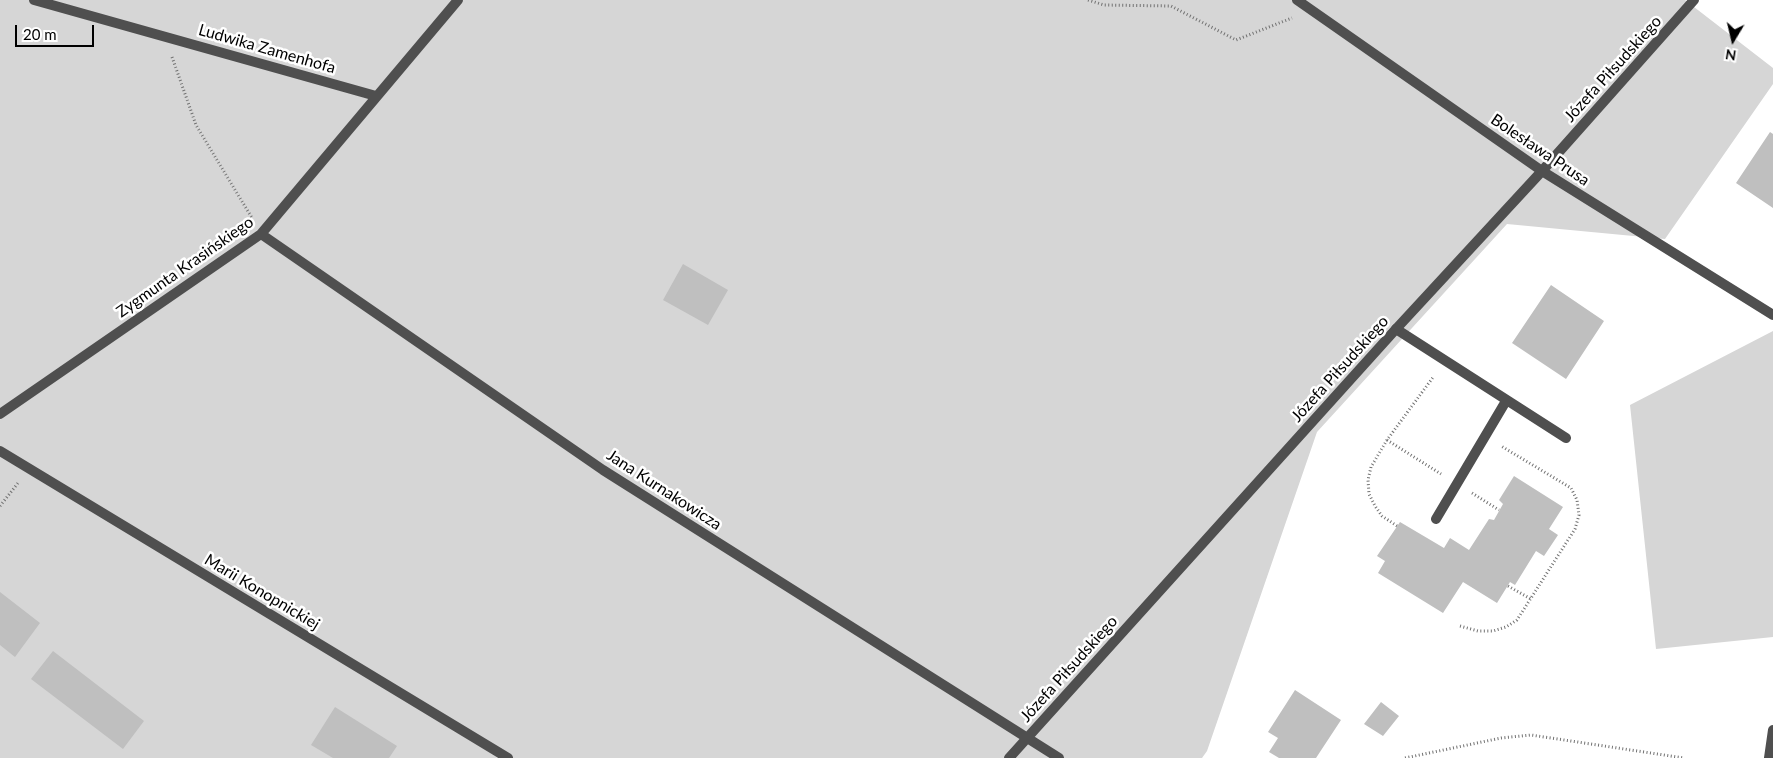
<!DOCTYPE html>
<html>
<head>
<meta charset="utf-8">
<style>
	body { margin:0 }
	#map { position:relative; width:1773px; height:758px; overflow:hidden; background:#fff; font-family:Lato,sans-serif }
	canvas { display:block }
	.north { position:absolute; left:1708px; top:15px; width:50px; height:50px; -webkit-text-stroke:4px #fff; paint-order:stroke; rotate:189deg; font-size:14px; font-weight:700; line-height:20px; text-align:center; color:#000 }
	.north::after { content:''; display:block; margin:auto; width:18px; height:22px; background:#000; clip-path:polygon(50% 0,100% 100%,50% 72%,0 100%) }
	.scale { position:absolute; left:15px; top:25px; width:79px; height:22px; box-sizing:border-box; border:2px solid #000; border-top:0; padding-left:6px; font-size:15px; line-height:18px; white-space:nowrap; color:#000; -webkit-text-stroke:4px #fff; paint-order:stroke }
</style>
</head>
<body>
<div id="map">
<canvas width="1773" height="758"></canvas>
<div class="north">N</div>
<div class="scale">20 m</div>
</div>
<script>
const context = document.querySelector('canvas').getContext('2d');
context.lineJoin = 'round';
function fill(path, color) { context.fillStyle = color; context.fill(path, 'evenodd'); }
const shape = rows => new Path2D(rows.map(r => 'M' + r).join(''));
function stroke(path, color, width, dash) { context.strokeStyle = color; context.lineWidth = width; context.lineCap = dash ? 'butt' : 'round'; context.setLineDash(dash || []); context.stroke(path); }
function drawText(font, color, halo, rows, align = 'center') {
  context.font = font + ' Lato,sans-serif'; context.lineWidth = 5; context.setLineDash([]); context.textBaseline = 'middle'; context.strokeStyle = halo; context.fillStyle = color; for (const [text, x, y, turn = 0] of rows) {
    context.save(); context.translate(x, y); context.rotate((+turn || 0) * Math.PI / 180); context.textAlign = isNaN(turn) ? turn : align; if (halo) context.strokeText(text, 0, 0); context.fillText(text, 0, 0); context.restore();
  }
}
const green = shape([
	[0,0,1685,0,1773,68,1773,84,1665,239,1507,224,1317,432,1207,751,1202,758,0,758],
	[1773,331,1773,637,1656,649,1630,405]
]);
const building = shape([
	[1770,132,1773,134,1773,208,1736,183],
	[683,264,728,290,708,325,663,300],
	[1551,285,1604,321,1566,379,1512,343],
	[1514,476,1563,507,1549,529,1558,535,1544,556,1536,551,1515,585,1510,582,1497,603,1463,582,1443,613,1378,573,1385,561,1377,556,1400,522,1444,548,1450,538,1469,550,1489,519,1494,520,1503,504,1499,500],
	[0,592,40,623,15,657,0,645],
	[53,651,144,721,123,749,31,679],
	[1295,690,1341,720,1316,758,1279,758,1269,752,1278,738,1268,732],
	[1381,702,1399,716,1383,736,1364,724],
	[335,707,397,746,389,758,333,758,311,745]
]);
const path = shape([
	[1088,0,1104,5,1171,6,1236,40,1292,18],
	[172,57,196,125,252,218],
	[1387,440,1441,474],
	[1472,493,1499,510],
	[0,506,18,483],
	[1397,526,1382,516,1375,506,1369,494,1368,480,1371,467,1387,440,1434,376],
	[1508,586,1531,599],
	[1460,626,1478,631,1493,631,1506,627,1517,620,1575,529,1579,515,1577,500,1571,488,1501,446],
	[1405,758,1501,738,1531,735,1684,758]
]);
const service = shape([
	[1396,329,1566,438],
	[1436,519,1506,401],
	[1769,758,1773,730]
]);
const minor = shape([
	[34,0,376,96],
	[1297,0,1542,171,1773,315],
	[261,234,603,470,1059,758],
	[0,414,261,234,458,0],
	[0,451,508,758],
	[1009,758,1396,329,1542,171,1694,0]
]);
const streetNames = [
	["Ludwika Zamenhofa",267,49,16],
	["Józefa Piłsudskiego",1613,69,-48],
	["Bolesława Prusa",1540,150,34],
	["Zygmunta Krasińskiego",185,267,-35],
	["Józefa Piłsudskiego",1340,369,-48],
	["Jana Kurnakowicza",664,490,33],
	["Marii Konopnickiej",262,592,31],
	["Józefa Piłsudskiego",1069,669,-48]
];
fill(green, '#d6d6d6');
fill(building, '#bfbfbf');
stroke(path, '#717171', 3, [1, 2.5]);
stroke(service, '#4f4f4f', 10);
stroke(minor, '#4f4f4f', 10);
drawText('16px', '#000', '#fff', streetNames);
</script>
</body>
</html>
